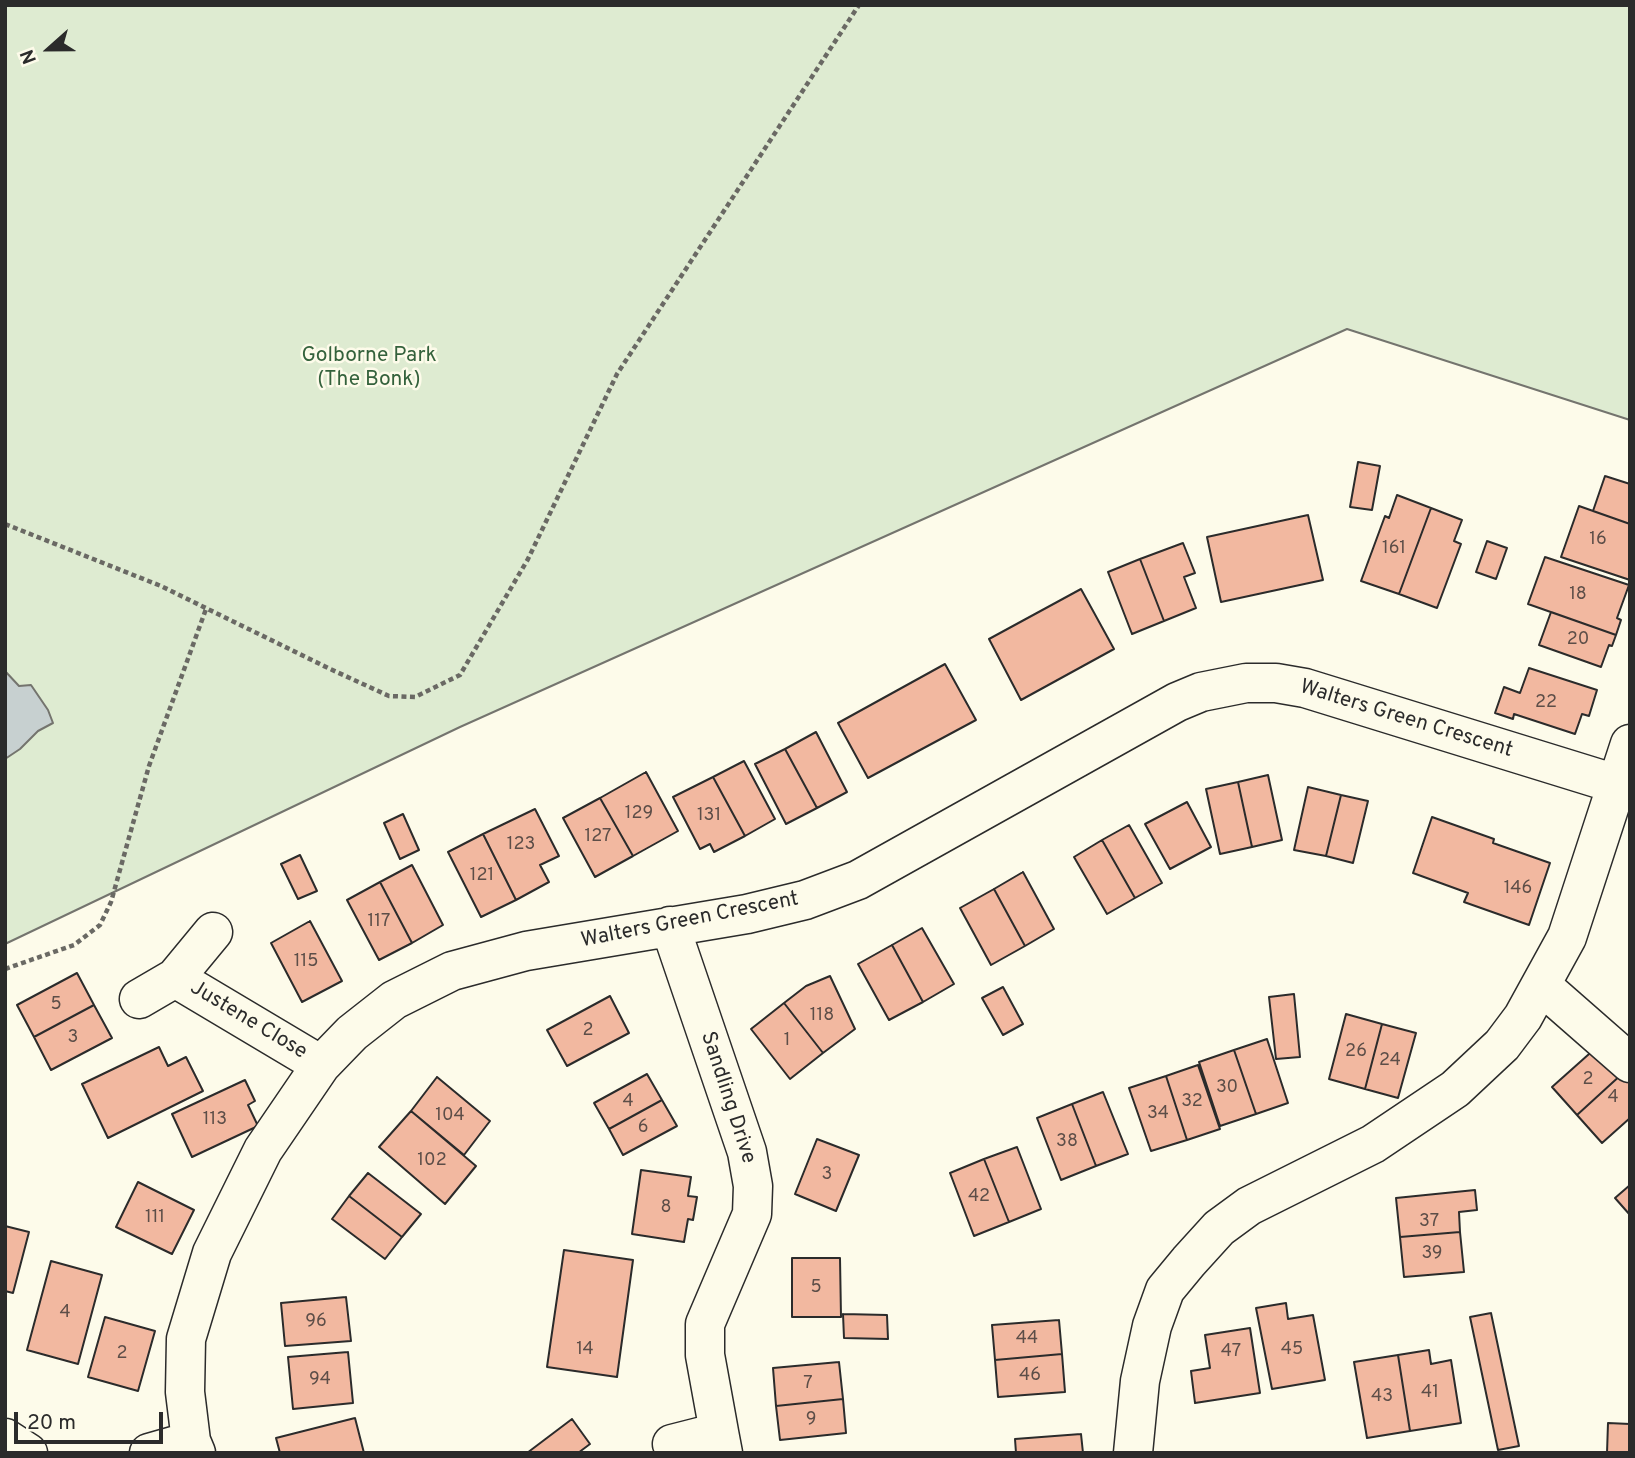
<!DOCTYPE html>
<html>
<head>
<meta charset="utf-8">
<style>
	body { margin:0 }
	#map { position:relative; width:1635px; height:1458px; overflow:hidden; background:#fdfbea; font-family:Overpass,sans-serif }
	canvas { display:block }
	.frame { position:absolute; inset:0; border:7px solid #2b2b2b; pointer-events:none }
	.north { position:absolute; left:14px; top:14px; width:70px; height:70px; -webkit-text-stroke:5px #fdfbea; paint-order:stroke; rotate:249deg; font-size:19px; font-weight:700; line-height:28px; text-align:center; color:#2b2b2b }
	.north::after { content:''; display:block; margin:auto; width:24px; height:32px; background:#2b2b2b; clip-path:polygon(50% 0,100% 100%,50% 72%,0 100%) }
	.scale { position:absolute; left:14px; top:1412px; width:149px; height:32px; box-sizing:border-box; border:4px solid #2b2b2b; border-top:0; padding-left:9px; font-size:21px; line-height:24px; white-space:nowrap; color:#2b2b2b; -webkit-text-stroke:5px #fdfbea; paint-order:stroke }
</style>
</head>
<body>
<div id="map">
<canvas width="1635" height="1458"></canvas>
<div class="frame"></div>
<div class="north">N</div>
<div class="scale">20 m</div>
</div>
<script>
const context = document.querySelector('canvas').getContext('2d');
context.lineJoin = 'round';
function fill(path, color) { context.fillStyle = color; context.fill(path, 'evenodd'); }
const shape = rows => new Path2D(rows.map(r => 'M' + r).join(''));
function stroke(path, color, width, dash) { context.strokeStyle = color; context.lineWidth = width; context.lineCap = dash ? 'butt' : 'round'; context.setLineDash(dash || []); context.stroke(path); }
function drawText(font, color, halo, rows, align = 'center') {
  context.font = font + ' Overpass,sans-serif'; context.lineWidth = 5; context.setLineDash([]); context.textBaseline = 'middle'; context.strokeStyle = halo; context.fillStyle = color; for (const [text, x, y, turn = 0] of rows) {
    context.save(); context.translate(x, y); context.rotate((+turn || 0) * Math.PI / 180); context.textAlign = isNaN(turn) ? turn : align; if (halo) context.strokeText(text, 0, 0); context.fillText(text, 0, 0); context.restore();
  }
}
const green = shape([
	[5,5,1630,5,1630,420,1347,329,460,727,5,944,5,5]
]);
const water = shape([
	[5,671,19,686,31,685,48,710,53,723,38,731,20,749,5,759,5,671]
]);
const building = shape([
	[1358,462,1380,466,1372,510,1350,507,1358,462],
	[1605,476,1630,484,1630,524,1593,511,1605,476],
	[1397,495,1431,508,1399,594,1361,581,1385,516,1389,518,1397,495],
	[1579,506,1630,524,1630,580,1561,557,1579,506],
	[1431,508,1462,520,1454,541,1461,544,1437,608,1399,594,1431,508],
	[1308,515,1323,580,1221,602,1207,537,1308,515],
	[1487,541,1507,548,1496,579,1476,572,1487,541],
	[1183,543,1195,573,1184,577,1196,608,1164,621,1140,559,1183,543],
	[1545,557,1629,585,1617,618,1621,620,1616,635,1528,604,1545,557],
	[1140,559,1164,621,1132,634,1108,572,1140,559],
	[1081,589,1114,649,1021,700,989,639,1081,589],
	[1551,612,1616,635,1612,646,1609,645,1601,667,1539,645,1551,612],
	[945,664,976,720,868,778,838,723,945,664],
	[1529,668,1597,690,1589,716,1582,714,1575,734,1514,714,1513,719,1495,713,1504,687,1520,693,1529,668],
	[816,732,847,792,817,808,785,749,816,732],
	[785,749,817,808,786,824,755,764,785,749],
	[744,761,775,819,745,836,713,777,744,761],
	[646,772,678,831,633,856,600,798,646,772],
	[1268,775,1282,840,1252,847,1238,782,1268,775],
	[713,777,745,836,714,852,710,844,700,849,673,797,713,777],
	[1238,782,1252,847,1220,854,1206,789,1238,782],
	[1308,787,1341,795,1326,856,1294,850,1308,787],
	[1341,795,1368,801,1353,863,1326,856,1341,795],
	[600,798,633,856,595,877,563,818,600,798],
	[1187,802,1211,847,1170,869,1145,824,1187,802],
	[535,809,559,856,540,865,549,882,516,900,483,834,535,809],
	[403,814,419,850,400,859,384,823,403,814],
	[1432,817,1494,839,1493,843,1550,863,1529,925,1464,902,1468,893,1413,873,1432,817],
	[1129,825,1162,883,1135,898,1102,840,1129,825],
	[483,834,516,900,481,917,448,852,483,834],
	[1102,840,1135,898,1107,914,1074,857,1102,840],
	[300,855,317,891,298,899,281,864,300,855],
	[412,865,443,925,412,943,380,882,412,865],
	[1023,872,1054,929,1025,946,994,889,1023,872],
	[380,882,412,943,379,960,347,900,380,882],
	[994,889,1025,946,991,965,960,908,994,889],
	[310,921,342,981,302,1002,271,943,310,921],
	[922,928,954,984,923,1002,892,945,922,928],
	[892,945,923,1002,889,1020,858,964,892,945],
	[77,973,94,1005,34,1037,17,1005,77,973],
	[830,976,855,1029,823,1053,784,1003,806,986,830,976],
	[1003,987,1023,1024,1003,1035,982,998,1003,987],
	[1294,994,1300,1057,1276,1059,1269,997,1294,994],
	[610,996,629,1033,567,1066,547,1030,610,996],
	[784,1003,823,1053,790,1079,751,1029,784,1003],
	[94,1005,112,1038,51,1070,34,1037,94,1005],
	[1346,1014,1382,1024,1365,1089,1329,1079,1346,1014],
	[1382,1024,1416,1033,1398,1098,1365,1089,1382,1024],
	[1267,1039,1288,1103,1256,1114,1234,1050,1267,1039],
	[1598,1046,1623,1073,1577,1115,1552,1087,1598,1046],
	[159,1047,168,1066,186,1057,203,1091,108,1138,82,1084,159,1047],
	[1234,1050,1256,1114,1220,1126,1199,1062,1234,1050],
	[1198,1065,1220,1129,1187,1140,1166,1076,1198,1065],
	[1623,1073,1630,1081,1630,1118,1602,1143,1577,1115,1623,1073],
	[647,1074,662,1100,609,1129,594,1103,647,1074],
	[1166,1076,1187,1140,1151,1151,1129,1088,1166,1076],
	[437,1077,490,1121,464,1155,411,1111,437,1077],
	[245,1080,255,1101,248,1105,258,1126,192,1157,172,1114,245,1080],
	[1103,1092,1128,1154,1096,1166,1072,1104,1103,1092],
	[662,1100,677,1126,623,1155,609,1129,662,1100],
	[1072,1104,1096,1166,1061,1180,1037,1118,1072,1104],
	[411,1111,476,1166,445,1204,379,1147,411,1111],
	[817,1139,859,1155,836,1211,795,1194,817,1139],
	[1017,1147,1041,1209,1009,1222,984,1159,1017,1147],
	[984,1159,1009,1222,974,1236,950,1173,984,1159],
	[641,1170,691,1177,688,1196,697,1197,693,1220,688,1219,684,1242,632,1234,641,1170],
	[368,1173,421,1214,402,1237,349,1196,368,1173],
	[138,1182,194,1210,172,1254,116,1227,138,1182],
	[1630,1185,1630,1215,1615,1198,1630,1185],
	[1475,1190,1477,1210,1459,1212,1460,1232,1400,1237,1396,1198,1475,1190],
	[349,1196,402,1237,385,1259,332,1219,349,1196],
	[5,1226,29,1232,13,1293,5,1291,5,1226],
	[1460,1232,1464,1272,1404,1277,1400,1237,1460,1232],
	[564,1250,633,1260,617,1377,547,1367,564,1250],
	[792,1258,840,1258,841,1317,792,1317,792,1258],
	[51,1261,102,1275,78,1364,27,1350,51,1261],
	[346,1297,351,1341,285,1346,281,1303,346,1297],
	[1286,1303,1288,1319,1313,1315,1325,1380,1272,1389,1256,1308,1286,1303],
	[1491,1313,1519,1446,1498,1450,1470,1317,1491,1313],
	[843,1314,887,1315,888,1339,844,1338,843,1314],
	[105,1317,155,1331,138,1391,88,1377,105,1317],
	[1059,1320,1062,1354,995,1360,992,1325,1059,1320],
	[1250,1328,1260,1393,1195,1403,1191,1371,1210,1368,1205,1335,1250,1328],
	[1429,1350,1431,1364,1451,1360,1461,1423,1410,1431,1398,1355,1429,1350],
	[348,1352,353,1403,293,1409,288,1357,348,1352],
	[1062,1354,1065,1392,998,1397,995,1360,1062,1354],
	[1398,1355,1410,1431,1367,1438,1354,1362,1398,1355],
	[839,1362,843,1399,776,1406,773,1368,839,1362],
	[843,1399,846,1433,780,1440,776,1406,843,1399],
	[355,1418,364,1453,280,1453,276,1438,355,1418],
	[572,1419,590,1444,578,1453,527,1453,572,1419],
	[1608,1423,1630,1424,1630,1453,1607,1453,1608,1423],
	[1081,1434,1083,1453,1016,1453,1015,1439,1081,1434]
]);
const path = shape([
	[5,524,161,586,328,668,389,696,415,697,460,675,528,559,617,374,859,5],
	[5,969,74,945,100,925,111,902,149,766,206,609]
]);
const minor = shape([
	[670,926,747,1152,753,1186,752,1214,705,1324,705,1355,719,1432],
	[175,978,321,1065],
	[1542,986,1630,1063],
	[139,999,175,978,213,932],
	[5,1438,28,1453],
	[672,1444,719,1432,723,1453],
	[149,1453,191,1441],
	[196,1453,191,1441,185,1392,186,1339,212,1253,263,1150,321,1065,352,1033,394,1000,452,971,526,951,747,914,805,900,858,880,1177,702,1201,692,1246,683,1276,683,1305,688,1616,784],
	[1133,1453,1140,1381,1152,1326,1165,1290,1189,1261,1219,1228,1249,1206,1373,1144,1455,1089,1502,1045,1523,1017,1567,937,1630,744]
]);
const numberNames = [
	["16",1598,540],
	["161",1394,549],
	["18",1578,595],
	["20",1578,640],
	["22",1546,703],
	["129",639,814],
	["131",709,816],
	["127",598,837],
	["123",521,845],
	["121",482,876],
	["146",1518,889],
	["117",379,922],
	["115",306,962],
	["5",56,1005],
	["118",822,1016],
	["2",588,1031],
	["3",73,1038],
	["1",787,1041],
	["26",1356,1052],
	["24",1390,1061],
	["2",1588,1080],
	["30",1227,1088],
	["4",1613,1098],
	["4",628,1102],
	["32",1192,1102],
	["34",1158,1114],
	["104",450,1116],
	["113",215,1120],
	["6",643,1128],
	["38",1067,1142],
	["102",432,1161],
	["3",827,1175],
	["42",979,1197],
	["8",666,1208],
	["111",155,1218],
	["37",1429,1222],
	["39",1432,1254],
	["5",816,1288],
	["4",65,1313],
	["96",316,1322],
	["44",1027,1339],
	["14",585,1350],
	["45",1292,1350],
	["47",1231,1352],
	["2",122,1354],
	["46",1030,1376],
	["94",320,1380],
	["7",808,1384],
	["41",1430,1393],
	["43",1382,1397],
	["9",811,1420]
];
const parkNames = [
	["Golborne Park",369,357],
	["(The Bonk)",369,381]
];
const streetNames = [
	["Walters Green Crescent",1406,720,17],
	["Walters Green Crescent",690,921,-11],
	["Justene Close",248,1021,31],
	["Sandling Drive",727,1098,72]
];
fill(green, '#deebd1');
stroke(green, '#74746e', 2);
fill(water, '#c7d0d0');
stroke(water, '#74746e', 2);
fill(building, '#f2b8a0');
stroke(building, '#2b2b2b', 2);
stroke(minor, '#2b2b2b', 41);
stroke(path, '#6a6964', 4.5, [5, 3.5]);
stroke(minor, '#fdfbea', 38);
drawText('18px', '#5d4e48', null, numberNames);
drawText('21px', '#34623c', '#fdfbea', parkNames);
drawText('21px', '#2b2b2b', '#fdfbea', streetNames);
</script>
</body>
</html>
